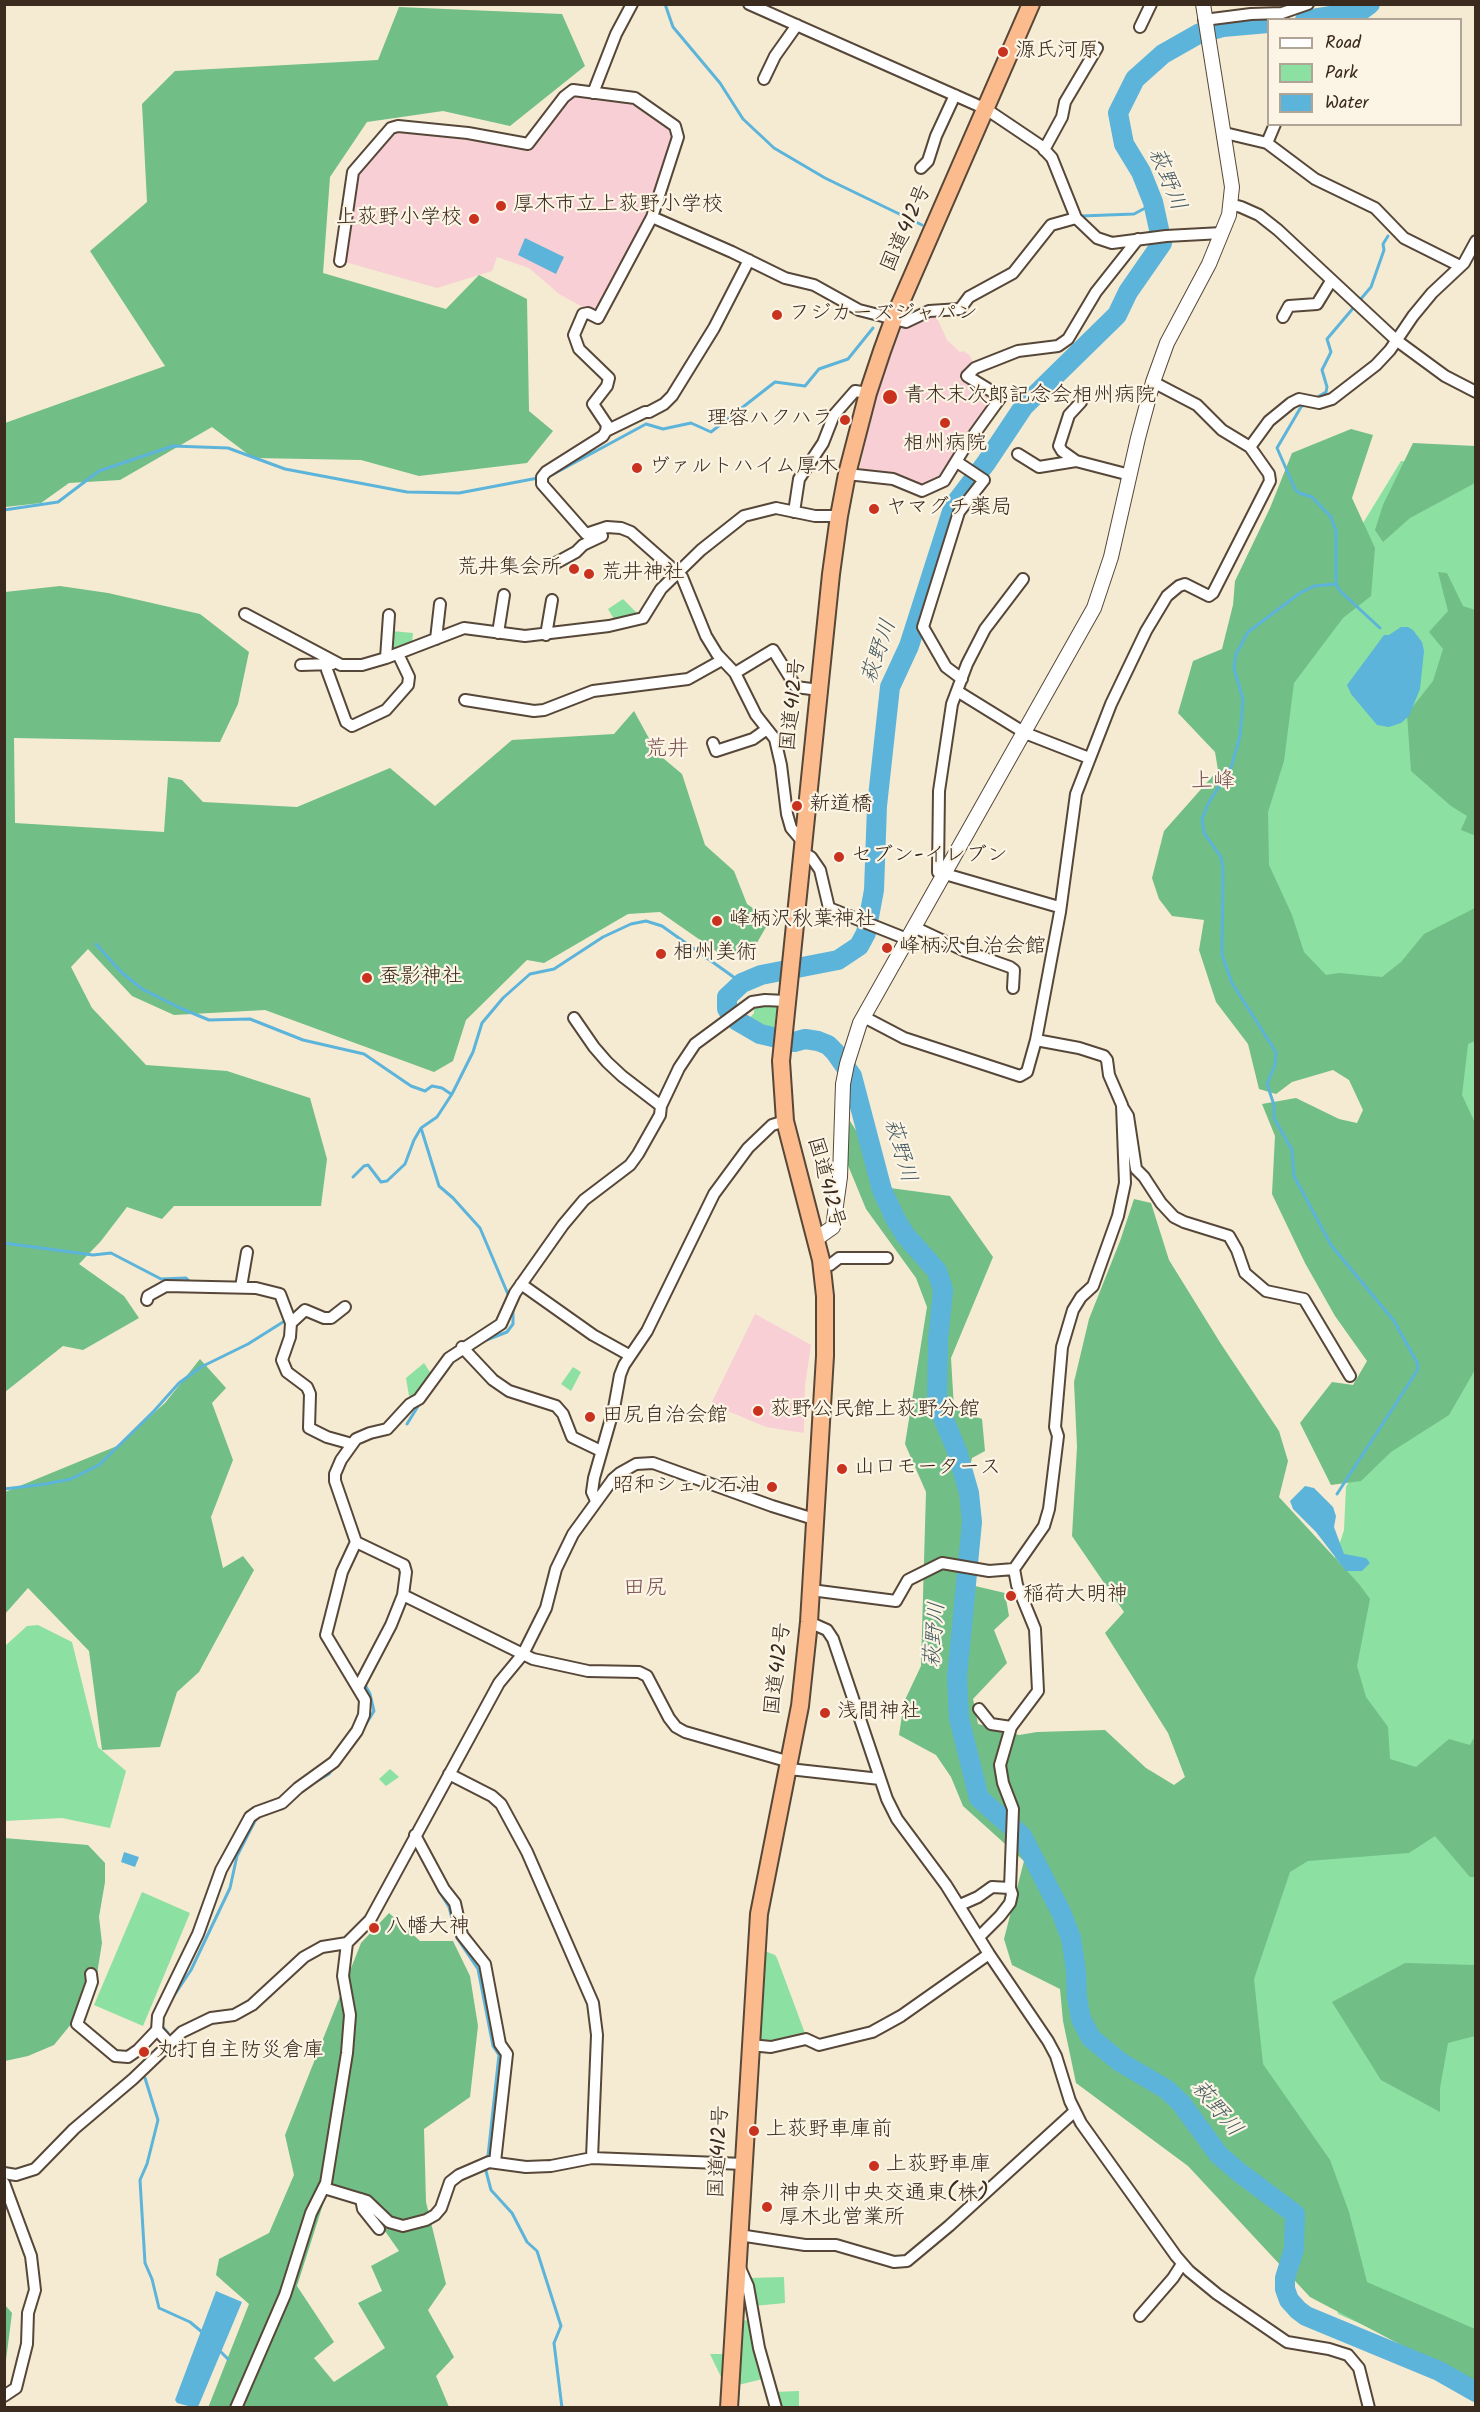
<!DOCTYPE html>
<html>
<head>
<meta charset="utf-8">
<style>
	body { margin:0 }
	#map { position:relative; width:1480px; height:2412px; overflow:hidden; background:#f5ebd2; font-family:Kalam,sans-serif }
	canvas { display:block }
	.frame { position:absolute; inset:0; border:6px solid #3b2a1e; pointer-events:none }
	.legend { position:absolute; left:1267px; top:18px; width:195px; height:108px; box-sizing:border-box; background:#fcf5e5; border:2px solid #afa495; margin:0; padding:8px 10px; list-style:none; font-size:18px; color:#3b2a1e }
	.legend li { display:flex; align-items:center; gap:12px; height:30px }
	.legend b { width:30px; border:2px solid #afa495 }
</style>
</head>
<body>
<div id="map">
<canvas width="1480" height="2412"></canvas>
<div class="frame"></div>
<ul class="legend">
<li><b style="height:8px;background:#fff"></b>Road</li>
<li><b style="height:16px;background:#8ce0a1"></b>Park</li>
<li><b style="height:16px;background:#5db4da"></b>Water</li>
</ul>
</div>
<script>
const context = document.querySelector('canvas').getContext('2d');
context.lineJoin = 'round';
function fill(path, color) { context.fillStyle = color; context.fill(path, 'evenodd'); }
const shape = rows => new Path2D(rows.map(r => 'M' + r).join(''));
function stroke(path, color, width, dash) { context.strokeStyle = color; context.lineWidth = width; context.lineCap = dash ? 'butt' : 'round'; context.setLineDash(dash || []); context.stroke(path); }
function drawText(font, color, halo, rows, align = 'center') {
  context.font = font + ' Kalam,"Klee One",sans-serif'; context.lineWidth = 4.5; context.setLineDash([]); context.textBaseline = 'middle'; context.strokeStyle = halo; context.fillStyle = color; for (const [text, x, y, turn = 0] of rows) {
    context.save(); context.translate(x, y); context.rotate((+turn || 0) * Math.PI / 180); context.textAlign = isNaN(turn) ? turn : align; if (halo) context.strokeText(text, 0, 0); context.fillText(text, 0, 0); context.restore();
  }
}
const built = shape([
	[573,95,633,103,670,129,673,138,637,238,599,309,592,312,559,294,529,268,497,257,492,271,437,288,345,262,357,173,387,135,400,129,532,148,566,101],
	[924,317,937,318,947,340,960,352,964,351,970,356,974,364,959,379,991,399,992,404,940,478,919,486,859,471,876,395,902,326],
	[755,1314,811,1345,805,1385,804,1433,766,1427,711,1404]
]);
const green = shape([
	[1401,461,1475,468,1475,2374,1338,2314,1324,2236,1296,2193,1205,1888,1260,1786,1344,1530,1346,1487,1403,1380,1415,1155,1246,950,1245,716],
	[623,599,638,614,618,621,614,619,608,609],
	[392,631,413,633,412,642,394,650,390,647],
	[764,1004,777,1006,774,1030,760,1027,748,1020,754,1013,754,1007],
	[424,1363,430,1372,426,1382,414,1395,409,1396,406,1378],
	[573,1367,581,1372,571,1391,561,1384],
	[38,1625,72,1642,98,1747,126,1771,110,1828,62,1818,5,1821,5,1646,27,1626],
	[390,1769,399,1777,386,1786,379,1779],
	[142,1892,190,1913,143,2026,94,2005],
	[765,1951,775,1955,777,1958,806,2036,771,2044,760,2041],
	[784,2277,785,2303,754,2306,750,2278],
	[743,2320,750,2321,763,2379,738,2385],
	[710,2354,724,2354,722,2379],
	[799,2391,799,2407,779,2407,774,2392]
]);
const forest = shape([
	[399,7,562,14,585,66,510,126,443,111,367,122,330,177,323,273,446,309,479,275,527,299,529,411,553,431,527,463,419,476,361,460,253,458,212,427,120,480,69,483,41,503,5,507,5,423,165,366,90,251,147,202,142,104,175,71,378,60],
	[1351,429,1373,435,1352,498,1375,548,1371,596,1343,618,1294,683,1284,761,1268,812,1269,865,1292,915,1304,952,1326,975,1339,973,1382,977,1401,962,1424,934,1475,908,1475,1041,1468,1044,1462,1095,1476,1125,1476,1368,1449,1415,1391,1452,1361,1481,1331,1485,1300,1423,1332,1382,1353,1385,1367,1361,1335,1316,1305,1263,1272,1194,1275,1136,1262,1104,1296,1098,1339,1119,1357,1123,1363,1110,1349,1080,1333,1070,1292,1082,1276,1094,1259,1089,1248,1044,1216,1002,1199,950,1204,920,1172,916,1159,899,1152,878,1164,831,1218,770,1215,752,1178,713,1193,661,1222,649,1233,605,1235,581,1270,508,1292,453],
	[1413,443,1475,446,1475,483,1410,518,1383,542,1375,530,1383,505],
	[1438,572,1447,573,1463,606,1475,610,1474,835,1461,830,1467,816,1451,806,1411,771,1407,714,1433,681,1443,649,1429,632,1448,611],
	[60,586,108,593,200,614,249,652,238,704,220,742,14,738,15,823,164,832,168,777,182,780,203,802,297,807,390,768,435,806,512,740,614,734,634,711,657,753,682,774,705,845,734,871,747,904,770,920,754,948,723,956,660,912,628,914,544,963,527,960,466,1020,453,1061,434,1072,265,1010,174,1015,132,996,88,949,71,967,92,1008,146,1065,227,1071,310,1098,327,1159,321,1206,174,1206,162,1219,127,1207,101,1241,79,1264,124,1296,139,1318,83,1350,63,1346,5,1392,5,592],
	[850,1121,861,1138,867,1160,890,1188,950,1196,993,1257,951,1358,954,1409,982,1419,985,1451,972,1458,961,1505,975,1586,1005,1593,1009,1616,994,1630,1007,1663,973,1699,978,1724,1019,1735,1037,1732,1105,1730,1146,1768,1174,1785,1185,1777,1168,1733,1105,1633,1124,1612,1072,1536,1077,1447,1074,1382,1089,1319,1120,1241,1134,1199,1151,1203,1169,1260,1221,1344,1279,1431,1288,1461,1279,1497,1359,1584,1370,1599,1357,1666,1366,1697,1388,1727,1390,1759,1416,1767,1449,1739,1470,1745,1475,1736,1475,1877,1470,1877,1435,1836,1409,1853,1308,1861,1290,1872,1254,1979,1263,2064,1330,2160,1349,2212,1367,2282,1475,2329,1475,2384,1310,2297,1188,2166,1076,2083,1063,2021,1060,1989,1012,1965,1004,1939,1024,1861,963,1806,951,1777,936,1755,899,1735,904,1702,921,1666,926,1492,905,1444,927,1307,916,1278,866,1209,845,1158],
	[200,1359,226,1388,212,1403,233,1460,211,1517,223,1568,243,1556,254,1570,199,1672,177,1692,160,1747,102,1750,89,1651,28,1588,5,1614,5,1492,117,1446,165,1403],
	[4,1838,88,1845,105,1863,105,1882,99,1917,102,1943,97,1974,72,2023,54,2045,28,2056,5,2061],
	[389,1913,420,1941,453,1941,470,1976,478,2026,470,2097,424,2129,426,2202,446,2284,428,2310,454,2357,436,2376,449,2407,208,2408,249,2304,216,2275,219,2259,269,2233,294,2175,285,2135,361,1943],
	[326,2195,366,2204,399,2251,371,2266,382,2291,358,2303,385,2348,334,2382,314,2358,334,2342,297,2286],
	[1405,1963,1475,1965,1475,2036,1448,2043,1440,2088,1440,2112,1381,2080,1332,2002],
	[5,2305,12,2313,5,2368]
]);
const water = shape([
	[525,238,564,257,556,274,518,255],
	[1401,627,1408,627,1413,630,1422,642,1424,651,1420,689,1409,716,1401,723,1389,727,1377,725,1351,694,1347,685,1384,635,1389,635],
	[1305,1486,1314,1488,1333,1507,1336,1516,1334,1527,1344,1554,1366,1558,1370,1563,1362,1571,1346,1571,1316,1532,1293,1509,1290,1501],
	[124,1852,139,1857,135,1867,121,1862],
	[216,2291,242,2302,198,2407,192,2407,177,2403,175,2400]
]);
const stream = shape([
	[665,4,673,27,720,83,743,119,774,148,825,178,922,225],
	[1338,20,1340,14],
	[1081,216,1134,214,1153,204],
	[1316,398,1326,392,1327,387,1322,370,1331,352,1327,339,1371,287,1384,250,1383,244,1388,236],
	[1305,404,1301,407,1277,448,1295,489,1299,493,1312,497,1331,517,1336,531,1336,584,1340,591,1380,628],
	[548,477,646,424,663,429,691,423,711,432,775,382,805,386,819,369,848,359,873,328],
	[4,510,58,502,99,471,173,446,228,448,285,469,407,492,459,493,538,478],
	[1336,584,1314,586,1300,593,1248,632,1236,654,1234,668,1243,700,1240,736,1231,768,1209,802,1202,819,1204,833,1221,857,1223,869,1222,955,1232,983,1276,1052,1275,1065,1267,1084,1274,1105,1274,1118,1292,1150,1294,1176,1331,1245,1394,1321,1418,1364,1417,1371,1337,1494],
	[96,944,121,972,142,989,180,1008,209,1020,250,1019,303,1040,364,1054,411,1086,425,1091,432,1086,442,1088,451,1094],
	[353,1177,364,1166,368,1165,381,1182,387,1181,405,1164,414,1140,421,1128],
	[4,1243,93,1255,111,1253,161,1279,186,1278,191,1283],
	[510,1299,480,1228,453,1198,439,1186,421,1128,437,1117,452,1094,473,1052,482,1023,503,998,530,974,554,969,603,937,631,924,646,921,662,926,742,983],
	[484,1341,507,1332,513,1324,513,1308],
	[407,1424,420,1403],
	[4,1489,46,1484,71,1479,99,1465,154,1411,179,1383,201,1367,248,1344,283,1322],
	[353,1745,374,1711,370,1694,364,1683],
	[315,1782,329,1774,333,1768],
	[439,1891,449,1907,457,1938,478,1969,493,2046,499,2055,488,2156],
	[171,2000,191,1970,230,1888,237,1856,257,1817],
	[161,2025,168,2033],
	[145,2078,158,2120,147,2164,140,2180,145,2263,152,2279,159,2308,190,2322,202,2332],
	[486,2171,491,2190,512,2213,527,2242,537,2251,561,2326,554,2343,562,2408],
	[219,2350,228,2359]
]);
const river = shape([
	[1305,20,1348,13,1362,10,1370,4],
	[1268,23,1223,27,1200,33,1163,54,1135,79,1118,113,1124,144,1141,172,1153,202,1162,243,1128,292,1117,315,1024,406,986,463,954,505,909,646,890,687,877,806,874,890,866,933,859,946,838,960,761,975,742,983,727,997,727,1009,736,1020,760,1034,794,1042,805,1039,818,1041,828,1045,835,1052,852,1076,882,1190,896,1220,906,1236,937,1271,943,1290,938,1340,937,1403,957,1451,969,1493,972,1522,957,1677,959,1718,979,1798,1022,1836,1061,1912,1071,1938,1076,1971,1077,1998,1081,2019,1091,2038,1120,2062,1166,2089,1181,2103,1219,2155,1240,2173,1295,2214,1294,2249,1285,2278,1285,2289,1289,2300,1298,2310,1306,2316,1439,2371,1476,2392]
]);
const minor = shape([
	[749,4,986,109,1041,146,1052,158,1076,218,1097,238,1112,243,1166,236,1222,233],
	[1204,20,1251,14,1282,13,1308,4],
	[1140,27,1151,4],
	[764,79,775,56,797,25],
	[593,93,616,34,632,4],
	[1223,135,1229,134,1267,143,1315,179,1375,208,1404,238,1460,266],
	[1267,143,1275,124],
	[1044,150,1062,117,1065,102,1097,48],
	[921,168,928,161,936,136,955,95],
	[1230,204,1241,207,1259,215,1278,230,1396,340,1445,376,1476,392],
	[340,261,353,172,391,128,398,126,468,133,528,144,564,97,573,90,635,98,675,126,678,137,652,217],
	[1283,317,1289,306,1317,304,1331,281],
	[1081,402,1069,415,1059,446,1062,451,1076,461,1130,475],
	[606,431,645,412,649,412,664,404,672,396,714,328,749,260],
	[1250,447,1269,421,1291,403,1299,399,1319,403,1332,399,1376,365,1390,350,1413,316,1432,293,1464,263,1476,241],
	[1018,454,1039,467,1076,461],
	[957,462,984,480,959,512,923,627,946,667,962,679],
	[847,474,893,479,922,491,944,481,965,447,1001,397,967,376,975,368,1018,351,1058,346,1068,339,1096,292,1138,239],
	[794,512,799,479,823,443,834,415,855,391,868,393],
	[554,564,576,552,583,545,602,536],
	[1023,579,985,629,967,664,952,704,939,791,938,872,1059,907],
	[245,614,341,665,362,665,386,658,464,628,525,636,609,626,643,618,661,589,701,550,744,516,776,508,815,516,839,516],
	[498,633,504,595],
	[546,635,552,600],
	[436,639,440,604],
	[386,658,389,615],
	[328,664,327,670,346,722,352,726,386,710,408,685,409,677,398,654],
	[301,665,332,664],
	[735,673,773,650,796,687,819,690],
	[957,691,1025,733,1089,758],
	[465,700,534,711,544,710,593,691,688,679,722,660],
	[713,743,716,751,753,739,767,729],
	[802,841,791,828,787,814,781,765,775,739,756,715,735,673,717,654,706,636,682,577,631,532,621,528,607,527,586,534,542,484,542,477,546,472,603,436,606,431,607,425,593,404,607,386,609,378,579,349,574,335,583,314,588,313,598,318,652,217,732,252,785,278,814,285,859,310,906,322,929,311,960,309,969,297,1013,273,1051,225,1076,218],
	[802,852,811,857,820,870,829,908,907,939],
	[914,927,965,951,1010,967,1014,970,1013,988],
	[864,1017,904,1038,1020,1076,1027,1072,1036,1040,1060,912,1076,794,1111,704,1146,631,1167,596,1179,586,1185,584,1209,596,1213,593,1270,481,1269,474,1250,447,1222,430,1197,405,1153,382],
	[574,1018,594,1047,607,1062,622,1076,661,1106],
	[1123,1108,1128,1116,1136,1169,1144,1177,1161,1203,1174,1217,1184,1222,1229,1236,1237,1250,1245,1273,1266,1291,1304,1299,1350,1376],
	[822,1267,830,1265,839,1258,887,1258],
	[521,1284,593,1335,629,1355],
	[241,1287,247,1252],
	[147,1300,148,1296,166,1286,256,1288,280,1294,291,1323,305,1310,324,1318,331,1318,345,1307],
	[291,1323,290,1337,282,1360,287,1372,307,1387,310,1394,309,1428,327,1437,352,1444],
	[462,1347,493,1380,509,1391,556,1406,563,1414,572,1437,601,1451],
	[596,1501,592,1492,594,1478,614,1408,620,1375,624,1365,647,1331,714,1194,748,1148,772,1125,785,1121],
	[356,1542,404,1565,406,1572,403,1595,391,1625,359,1686],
	[811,1590,896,1601,908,1580,942,1563,989,1571,1014,1569],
	[403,1595,533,1659,588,1671,639,1672,647,1676,669,1718,676,1727,685,1732,790,1762],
	[809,1622,827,1630,833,1639,887,1799,897,1819,946,1885,989,1954,1048,2041,1056,2056,1070,2101,1081,2123,1176,2256,1189,2271,1217,2294,1287,2342,1329,2349,1348,2355,1359,2368,1369,2408],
	[1011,1727,1038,1691,1035,1629,1017,1585,1014,1569,1044,1526,1049,1509,1058,1436,1055,1427,1062,1347,1073,1310,1081,1297,1093,1286,1118,1216,1125,1183,1122,1105,1109,1075,1107,1060,1104,1056,1079,1048,1036,1040],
	[789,1769,880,1779],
	[449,1774,492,1796,501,1804,527,1852,593,2003,597,2035,592,2158,744,2164],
	[415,1835,444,1889,455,1903,462,1935,485,1964,500,2044,507,2054,495,2162],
	[960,1905,978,1897,992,1887,1010,1888],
	[979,1937,1000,1916,1010,1903,1012,1894,1010,1888,1013,1809,1003,1783,1000,1765,1011,1727,991,1724,979,1709],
	[91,1974,92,1982,77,2024,115,2056,128,2057,138,2050,157,2030],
	[169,2043,157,2030,158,2016,198,1934,221,1870,250,1817,257,1812,282,1803,298,1788,334,1762,357,1731,364,1715,365,1700,326,1635,342,1572,356,1542,335,1481,335,1474,341,1460,356,1439,370,1433,387,1429,410,1404,419,1399,449,1358,501,1324,515,1293,563,1225,584,1200,630,1165,638,1154,660,1115,661,1106,679,1068,695,1044,752,1002,765,1000,786,1001],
	[750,2045,771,2047,806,2039,819,2045,872,2032,901,2016,989,1954],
	[4,2173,16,2175,35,2169,74,2129,133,2079,182,2032,211,2018,234,2015,252,2005,304,1957,322,1947,347,1943,370,1920,499,1683,523,1654,546,1608,556,1569,573,1534,613,1479,620,1473,636,1464,653,1463,772,1506,814,1519],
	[4,2183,31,2256,35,2290,28,2313,27,2344,16,2388,4,2396],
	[324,2188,367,2201,389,2222,403,2226,426,2220,435,2215,441,2208,450,2182,459,2175,489,2162,526,2167,551,2166,592,2158],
	[361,2199,363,2209,379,2229],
	[739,2235,805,2245,836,2245,894,2262,907,2261,949,2226,1075,2111],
	[740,2268,748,2286,759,2348,776,2408],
	[1140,2316,1173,2278,1182,2264],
	[236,2408,285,2295,311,2213,326,2183,347,2053,350,2015,343,1976,347,1943]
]);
const tertiary = shape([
	[816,1239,833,1227,840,1177,843,1084,847,1064,860,1023,1094,608,1111,557,1138,438,1153,382,1167,343,1209,264,1229,215,1232,187,1203,4]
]);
const trunk = shape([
	[729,2408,759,1914,800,1706,809,1622,825,1356,825,1296,821,1260,785,1121,781,1061,831,574,839,516,847,474,868,393,882,351,894,318,1031,4]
]);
const markers = [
	[1003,52,6,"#c8321e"],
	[501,206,6,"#c8321e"],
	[474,219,6,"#c8321e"],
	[777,315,6,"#c8321e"],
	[890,397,8,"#c8321e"],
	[845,420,6,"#c8321e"],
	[945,423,6,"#c8321e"],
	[637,468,6,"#c8321e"],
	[874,509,6,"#c8321e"],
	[574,569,6,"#c8321e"],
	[589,574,6,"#c8321e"],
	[797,806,6,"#c8321e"],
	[839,857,6,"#c8321e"],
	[717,921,6,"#c8321e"],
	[887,948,6,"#c8321e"],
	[661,954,6,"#c8321e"],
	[367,978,6,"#c8321e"],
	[758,1411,6,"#c8321e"],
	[590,1417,6,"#c8321e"],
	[842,1469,6,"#c8321e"],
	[772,1487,6,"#c8321e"],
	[1011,1596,6,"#c8321e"],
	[825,1713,6,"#c8321e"],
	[374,1928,6,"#c8321e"],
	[144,2052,6,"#c8321e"],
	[754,2131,6,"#c8321e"],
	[874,2166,6,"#c8321e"],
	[767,2207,6,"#c8321e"]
];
const poiNames = [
	["源氏河原",1015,52],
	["厚木市立上荻野小学校",513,206],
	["上荻野小学校",462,219,"right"],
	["フジカーズジャパン",789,315],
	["青木末次郎記念会相州病院",904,397],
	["理容ハクハラ",833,420,"right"],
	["相州病院",945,445,"center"],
	["ヴァルトハイム厚木",649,468],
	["ヤマグチ薬局",886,509],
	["荒井集会所",562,569,"right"],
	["荒井神社",601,574],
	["新道橋",809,806],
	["セブン-イレブン",851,857],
	["峰柄沢秋葉神社",729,921],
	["峰柄沢自治会館",899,948],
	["相州美術",673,954],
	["蚕影神社",379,978],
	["荻野公民館上荻野分館",770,1411],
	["田尻自治会館",602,1417],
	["山口モータース",854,1469],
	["昭和シェル石油",760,1487,"right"],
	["稲荷大明神",1023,1596],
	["浅間神社",837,1713],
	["八幡大神",386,1928],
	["丸打自主防災倉庫",156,2052],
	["上荻野車庫前",766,2131],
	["上荻野車庫",886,2166],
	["神奈川中央交通東(株)",779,2195],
	["厚木北営業所",779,2219]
];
const streetNames = [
	["国道412号",908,229,-66],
	["国道412号",795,705,-84],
	["国道412号",824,1183,75],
	["国道412号",780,1669,-83],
	["国道412号",721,2152,-87]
];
const waterNames = [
	["萩野川",1165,180,68],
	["萩野川",881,652,-71],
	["萩野川",898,1151,74],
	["萩野川",937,1635,-85],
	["萩野川",1215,2110,50]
];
const neighbourhoodNames = [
	["荒井",667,751],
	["上峰",1213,783],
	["田尻",645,1590]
];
fill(built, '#f7cfd4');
fill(green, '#8ce0a1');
fill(forest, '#71be87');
fill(water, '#5db4da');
stroke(stream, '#5db4da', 3);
stroke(river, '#5db4da', 20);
stroke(minor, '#574739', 14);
stroke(tertiary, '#574739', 16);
stroke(trunk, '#574739', 20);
stroke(minor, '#fff', 10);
stroke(tertiary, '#fff', 14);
stroke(trunk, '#fbbb8d', 16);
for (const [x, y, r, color] of markers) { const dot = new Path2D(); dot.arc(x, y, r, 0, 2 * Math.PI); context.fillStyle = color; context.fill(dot); stroke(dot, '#fcf5e5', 2); }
drawText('21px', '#3b2a1e', '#fcf5e5', poiNames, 'left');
drawText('21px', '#3b2a1e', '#fcf5e5', streetNames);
drawText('italic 22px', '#475a60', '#fcf5e5', waterNames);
drawText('22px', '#795052', '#fcf5e5', neighbourhoodNames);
</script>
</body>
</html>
